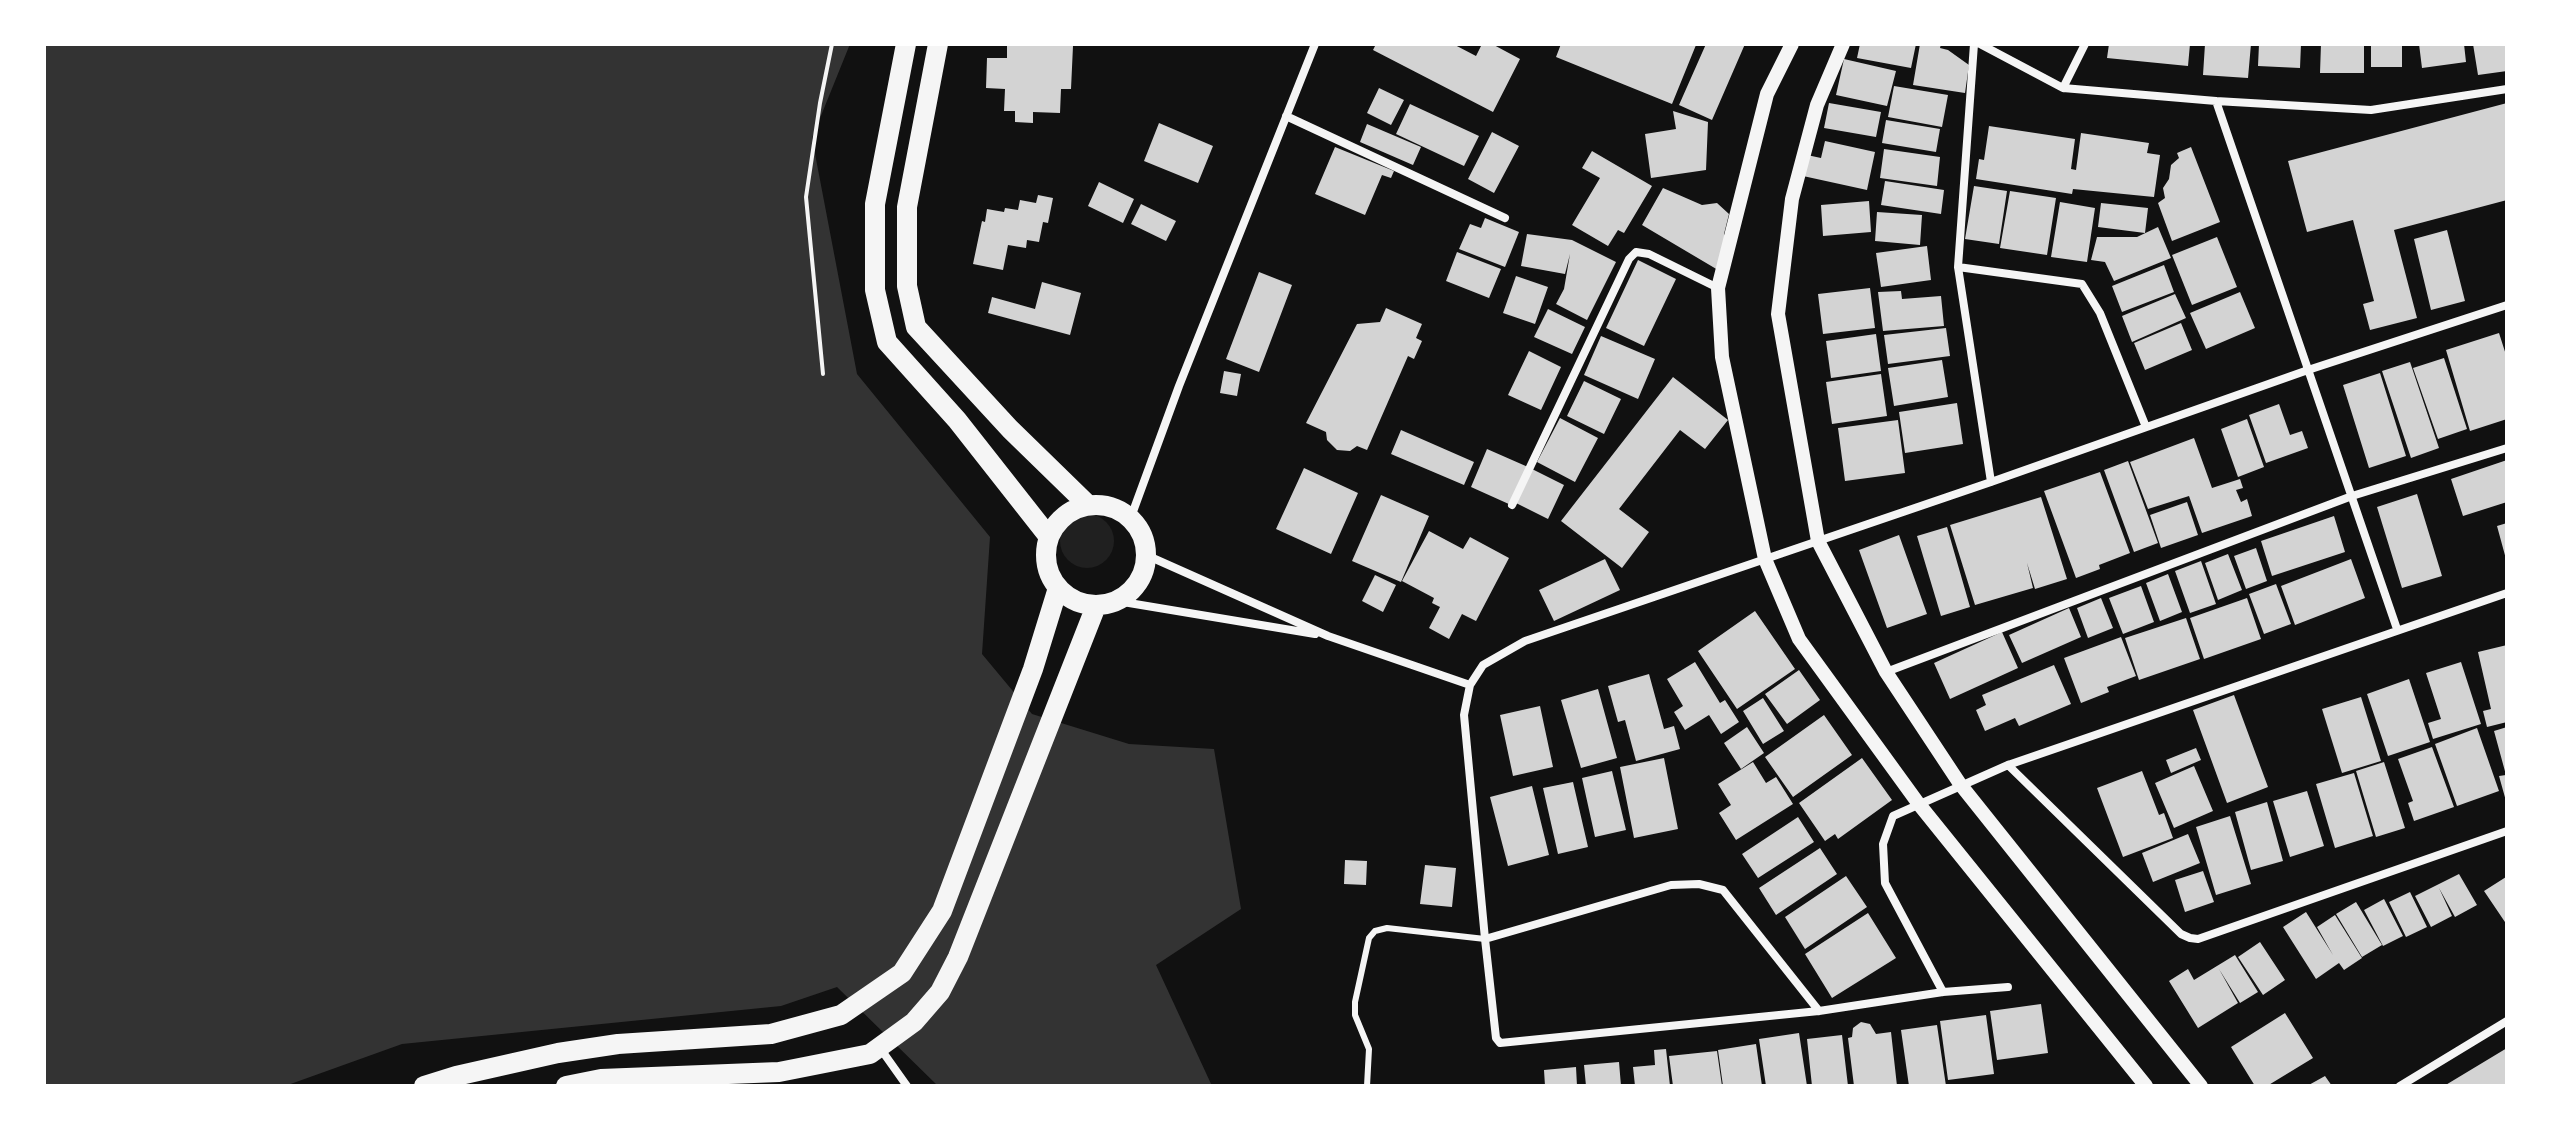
<!DOCTYPE html>
<html>
<head>
<meta charset="utf-8">
<style>
	body { margin:0 }
	#map { position:relative; width:2551px; height:1130px; overflow:hidden; background:#111; font-family:Poppins,sans-serif }
	canvas { display:block }
	.frame { position:absolute; inset:0; border:46px solid #fff; pointer-events:none }
</style>
</head>
<body>
<div id="map">
<canvas width="2551" height="1130"></canvas>
<div class="frame"></div>
</div>
<script>
const context = document.querySelector('canvas').getContext('2d');
context.lineJoin = 'round';
function fill(path, color) { context.fillStyle = color; context.fill(path, 'evenodd'); }
const shape = rows => new Path2D(rows.map(r => 'M' + r).join(''));
function stroke(path, color, width, dash) { context.strokeStyle = color; context.lineWidth = width; context.lineCap = dash ? 'butt' : 'round'; context.setLineDash(dash || []); context.stroke(path); }
const green = shape([
	'1060 541a27 27 0 1 1 54 0a27 27 0 1 1-54 0Z'
]);
const water = shape([
	[44,44,850,44,812,138,857,374,990,537,982,654,1032,714,1129,744,1214,749,1241,909,1156,965,1212,1086,938,1086,837,987,781,1006,402,1044,285,1086,44,1086]
]);
const building = shape([
	[1007,44,1073,46,1071,89,1061,89,1060,113,1033,112,1033,123,1015,122,1015,111,1004,111,1005,89,986,88,987,58,1007,58],
	[1376,44,1453,44,1476,56,1482,44,1492,44,1520,59,1493,112,1373,50],
	[1561,44,1694,44,1696,45,1672,104,1556,57],
	[1706,44,1745,44,1712,120,1679,105],
	[1860,44,1916,44,1911,68,1857,58],
	[1920,44,1941,44,1940,48,1948,50,1969,65,1965,93,1913,85],
	[2109,44,2190,44,2188,66,2107,58],
	[2205,44,2251,44,2248,78,2203,75],
	[2259,44,2301,44,2300,68,2258,66],
	[2321,44,2364,44,2364,73,2320,73],
	[2371,44,2402,44,2402,67,2371,67],
	[2419,44,2464,44,2466,62,2422,68],
	[2473,44,2507,44,2507,71,2478,75],
	[1844,59,1896,71,1887,106,1836,95],
	[1894,86,1948,95,1942,127,1888,117],
	[1379,88,1404,100,1391,125,1367,113],
	[1829,103,1881,112,1876,137,1824,128],
	[2507,103,2507,200,2394,230,2417,318,2370,330,2363,304,2374,301,2353,220,2307,232,2288,161],
	[1410,104,1479,136,1464,166,1396,134],
	[1673,111,1708,122,1706,170,1651,178,1645,134,1676,129],
	[1886,120,1940,129,1936,152,1882,143],
	[1159,123,1213,146,1198,183,1144,161],
	[1367,124,1421,147,1413,165,1360,142],
	[1989,126,2075,139,2071,169,2076,170,2081,133,2149,143,2147,153,2160,155,2154,197,2073,189,2072,194,1976,179,1979,159,1984,160],
	[1492,132,1519,146,1494,193,1468,179],
	[1825,141,1875,152,1867,190,1803,176,1807,155,1821,158],
	[1335,147,1394,171,1391,178,1382,175,1365,215,1315,194],
	[2191,147,2220,222,2172,241,2158,203,2165,198,2163,188,2169,179,2171,165,2179,158,2177,153],
	[1884,149,1940,157,1937,186,1880,178],
	[1592,151,1652,186,1624,233,1618,230,1608,246,1572,225,1600,178,1582,168],
	[1885,181,1944,190,1941,214,1881,205],
	[1099,182,1134,199,1123,223,1088,206],
	[1974,186,2007,191,1999,244,1965,239],
	[1663,188,1702,205,1717,203,1729,214,1724,234,1728,247,1718,270,1642,225],
	[2010,191,2056,198,2047,255,2000,248],
	[1038,195,1053,198,1048,223,1043,222,1039,242,1027,240,1026,248,1008,245,1003,270,973,264,982,221,985,222,987,209,1004,212,1005,208,1018,210,1020,200,1036,203],
	[1869,201,1871,232,1823,236,1821,205],
	[2060,202,2095,208,2087,262,2051,257],
	[2101,203,2148,208,2145,233,2098,227],
	[1141,204,1176,221,1166,241,1131,224],
	[1877,212,1922,215,1920,245,1875,241],
	[1485,218,1519,232,1505,267,1459,249,1470,224,1481,228],
	[2158,227,2171,258,2114,281,2105,262,2091,260,2097,237,2137,237],
	[2447,230,2465,301,2431,310,2414,239],
	[1527,234,1572,240,1616,262,1587,320,1556,304,1564,289,1570,254,1565,274,1521,266],
	[2217,237,2237,287,2192,305,2172,255],
	[1927,246,1931,280,1881,287,1876,253],
	[1457,252,1501,269,1489,298,1446,281],
	[1638,260,1676,279,1644,346,1606,328],
	[2164,265,2174,292,2122,312,2112,286],
	[1259,272,1292,285,1259,372,1226,359],
	[1516,276,1548,287,1535,324,1503,313],
	[1042,282,1081,293,1070,335,988,313,992,297,1035,309],
	[1870,288,1875,328,1823,334,1818,294],
	[1901,291,1902,299,1941,296,1944,326,1883,331,1878,292],
	[2240,292,2255,328,2206,349,2190,313],
	[2175,294,2186,318,2132,342,2122,316],
	[1386,308,1422,324,1416,338,1422,341,1414,359,1408,356,1367,450,1357,446,1350,451,1337,450,1327,440,1326,432,1306,423,1357,324,1380,322],
	[1548,309,1585,327,1572,354,1534,337],
	[2181,323,2192,350,2145,370,2134,343],
	[1946,328,1950,356,1888,364,1884,335],
	[2499,333,2507,358,2507,419,2470,431,2446,350],
	[1876,334,1881,371,1831,378,1826,341],
	[1601,336,1655,359,1638,399,1584,375],
	[1529,351,1561,367,1541,410,1508,395],
	[2444,358,2467,429,2438,439,2413,368],
	[1942,360,1948,397,1894,406,1888,368],
	[2410,362,2439,448,2411,458,2382,371],
	[1224,371,1241,374,1237,396,1220,393],
	[2380,373,2406,456,2369,468,2343,385],
	[1881,374,1887,416,1832,424,1826,382],
	[1673,377,1728,420,1705,449,1680,430,1619,509,1649,532,1622,568,1561,521],
	[1584,381,1621,399,1604,434,1567,416],
	[1957,403,1963,444,1905,453,1899,412],
	[2279,404,2290,435,2302,431,2308,448,2266,463,2249,415],
	[1560,418,1598,438,1575,482,1537,462],
	[2247,419,2264,467,2238,477,2221,429],
	[1898,420,1905,473,1845,481,1838,428],
	[1401,430,1474,462,1464,485,1391,454],
	[2194,438,2212,488,2240,479,2243,488,2236,490,2241,502,2247,499,2252,516,2202,533,2189,496,2148,509,2130,462],
	[1487,449,1528,467,1511,505,1471,487],
	[2507,460,2507,502,2463,516,2451,479],
	[2128,461,2158,543,2134,552,2104,470],
	[1304,468,1358,493,1331,554,1276,529],
	[1532,469,1564,485,1548,519,1516,503],
	[2100,472,2130,553,2099,565,2100,569,2076,578,2044,491],
	[2417,494,2442,576,2402,588,2377,507],
	[1381,495,1429,516,1401,582,1352,561],
	[2041,497,2067,579,2035,589,2027,563,2033,588,1975,605,1950,525],
	[2187,502,2198,535,2161,548,2150,515],
	[2334,516,2345,552,2272,576,2261,541],
	[2507,523,2507,559,2506,559,2497,526],
	[1947,527,1970,607,1941,616,1917,536],
	[1429,531,1463,549,1470,537,1509,558,1476,621,1462,614,1449,639,1429,628,1440,607,1432,603,1434,598,1402,581],
	[1899,535,1927,614,1887,628,1859,550],
	[2256,548,2267,581,2246,589,2234,556],
	[2228,554,2242,590,2218,600,2205,563],
	[1605,559,1620,590,1554,621,1539,590],
	[2351,559,2365,598,2295,625,2281,586],
	[2201,561,2216,604,2190,613,2175,571],
	[2168,574,2182,612,2160,621,2146,583],
	[1375,575,1396,585,1383,612,1362,601],
	[2276,584,2291,624,2264,634,2249,594],
	[2141,586,2154,622,2123,634,2109,598],
	[2101,598,2113,628,2088,638,2077,608],
	[2247,598,2261,639,2204,659,2190,618],
	[2069,608,2081,637,2022,663,2009,635],
	[1755,611,1795,669,1737,709,1698,651],
	[2186,618,2200,659,2139,680,2125,638],
	[2002,632,2018,668,1950,699,1934,663],
	[2121,637,2136,676,2107,687,2109,692,2081,703,2064,658],
	[2507,645,2507,722,2487,727,2483,711,2491,709,2478,652],
	[1695,662,1720,703,1725,700,1739,722,1721,734,1709,715,1685,730,1674,712,1683,706,1667,679],
	[2461,662,2481,724,2433,739,2428,723,2441,719,2426,673],
	[2054,665,2071,704,2019,726,2015,718,1985,731,1976,710,1986,705,1982,695],
	[1799,670,1820,700,1787,724,1765,694],
	[1649,674,1664,729,1674,726,1680,749,1636,761,1625,720,1618,722,1608,686],
	[2409,679,2430,742,2388,756,2367,694],
	[1598,689,1617,758,1581,768,1561,700],
	[2234,695,2268,787,2227,803,2193,710],
	[2361,697,2381,761,2342,773,2322,709],
	[1763,698,1784,731,1763,744,1743,711],
	[1540,706,1553,767,1513,776,1500,715],
	[1824,715,1852,755,1793,797,1765,757],
	[1747,727,1764,753,1741,769,1724,743],
	[2507,727,2507,801,2506,801,2499,776,2506,775,2494,731],
	[2477,728,2499,791,2457,806,2435,744],
	[2432,747,2454,807,2414,821,2408,803,2413,801,2398,759],
	[2196,748,2201,760,2171,773,2166,760],
	[1664,758,1678,829,1634,838,1620,767],
	[1862,758,1892,800,1838,839,1835,834,1825,841,1799,803],
	[1753,762,1766,783,1776,777,1793,804,1736,840,1719,813,1731,805,1718,784],
	[2384,762,2405,828,2376,837,2356,771],
	[2194,766,2213,811,2174,828,2155,783],
	[1612,771,1626,830,1595,837,1582,778],
	[2142,771,2159,815,2164,813,2173,838,2123,857,2097,788],
	[2354,773,2373,836,2335,848,2316,784],
	[1573,782,1588,847,1558,854,1543,788],
	[1532,786,1549,855,1508,866,1490,797],
	[2307,791,2324,846,2290,857,2273,801],
	[2267,802,2283,861,2251,870,2235,812],
	[2230,816,2251,884,2216,895,2196,827],
	[1798,817,1814,842,1758,878,1742,854],
	[2188,834,2200,863,2153,882,2142,853],
	[1820,848,1837,874,1776,915,1759,888],
	[1345,860,1367,861,1366,885,1344,884],
	[1425,865,1456,868,1452,907,1420,904],
	[2203,871,2214,902,2185,912,2175,880],
	[2459,874,2477,905,2455,917,2439,888,2452,916,2431,927,2415,896],
	[1846,876,1867,907,1805,949,1785,917],
	[2506,877,2507,879,2507,925,2484,891],
	[2410,892,2427,927,2406,937,2389,902],
	[2384,899,2403,936,2383,946,2364,910],
	[2356,902,2382,945,2362,957,2336,914],
	[2306,912,2333,955,2317,927,2335,915,2362,958,2344,970,2339,963,2316,979,2283,927],
	[1868,913,1896,958,1832,998,1805,954],
	[2260,942,2285,980,2263,995,2238,957],
	[2235,955,2258,992,2240,1003,2219,969,2238,1003,2198,1028,2169,981,2188,969,2194,980],
	[2041,1004,2048,1053,1997,1060,1990,1011],
	[2285,1013,2313,1058,2267,1086,2255,1086,2231,1047],
	[1986,1015,1994,1074,1948,1080,1940,1021],
	[1861,1022,1870,1024,1876,1034,1891,1032,1897,1086,1854,1086,1848,1038,1852,1037,1853,1028],
	[1937,1025,1946,1086,1909,1086,1901,1030],
	[1799,1033,1807,1086,1766,1086,1759,1039],
	[1842,1035,1848,1086,1812,1086,1807,1039],
	[1756,1044,1762,1086,1723,1086,1718,1050],
	[2507,1048,2507,1086,2444,1086],
	[1666,1049,1670,1086,1635,1086,1633,1067,1655,1065,1654,1050],
	[1717,1051,1722,1086,1673,1086,1669,1056],
	[1619,1062,1621,1086,1586,1086,1584,1065],
	[1576,1067,1577,1086,1545,1086,1544,1070],
	[2325,1076,2332,1086,2307,1086]
]);
const path = shape([
	[823,374,806,197,820,103,832,44]
]);
const service = shape([
	[1367,1086,1369,1049,1355,1015,1355,1002,1369,938,1375,931,1387,928,1485,939]
]);
const minor = shape([
	[1974,44,1958,267,1991,482],
	[1980,44,2063,88,2216,101,2371,110,2507,89],
	[2063,88,2085,44],
	[2216,101,2397,629],
	[1286,116,1505,218],
	[1958,267,2082,284,2100,313,2146,427],
	[1512,505,1629,259,1636,252,1649,254,1718,288],
	[1131,517,1179,386,1315,44],
	[1146,555,1328,636,1470,685,1483,665,1525,641,1991,482,2308,370,2507,305],
	[1117,601,1315,634],
	[1886,672,2352,496,2507,448],
	[1470,685,1464,715,1485,939,1496,1038,1500,1043,1819,1011,1943,992,2008,987],
	[2008,765,2181,934,2190,938,2198,939,2507,831],
	[1485,939,1671,885,1699,884,1723,890,1819,1011],
	[1943,992,1885,883,1883,844,1893,816,2008,765,2507,593],
	[880,1048,907,1086],
	[2400,1086,2507,1021]
]);
const tertiary = shape([
	[1792,44,1767,94,1718,288,1722,357,1765,559,1799,639,1918,803,2146,1086],
	[1843,44,1817,105,1792,199,1778,314,1818,541,1886,672,1960,784,2201,1086]
]);
const primary = shape([
	[906,44,875,204,875,290,887,342,957,420,1049,537],
	[938,44,907,207,907,286,916,327,1010,429,1088,505],
	'1046 555a50 50 0 1 1 100 0a50 50 0 1 1-100 0Z',
	[424,1086,456,1076,558,1053,618,1044,771,1034,841,1015,902,973,942,911,1033,669,1058,588],
	[566,1086,601,1079,779,1072,870,1054,914,1022,940,992,958,957,1096,606]
]);
fill(green, '#202020');
fill(water, '#333');
fill(building, '#d3d3d3');
stroke(path, '#f5f5f5', 4);
stroke(service, '#f5f5f5', 6);
stroke(minor, '#f5f5f5', 8);
stroke(tertiary, '#f5f5f5', 14);
stroke(primary, '#f5f5f5', 20);
</script>
</body>
</html>
